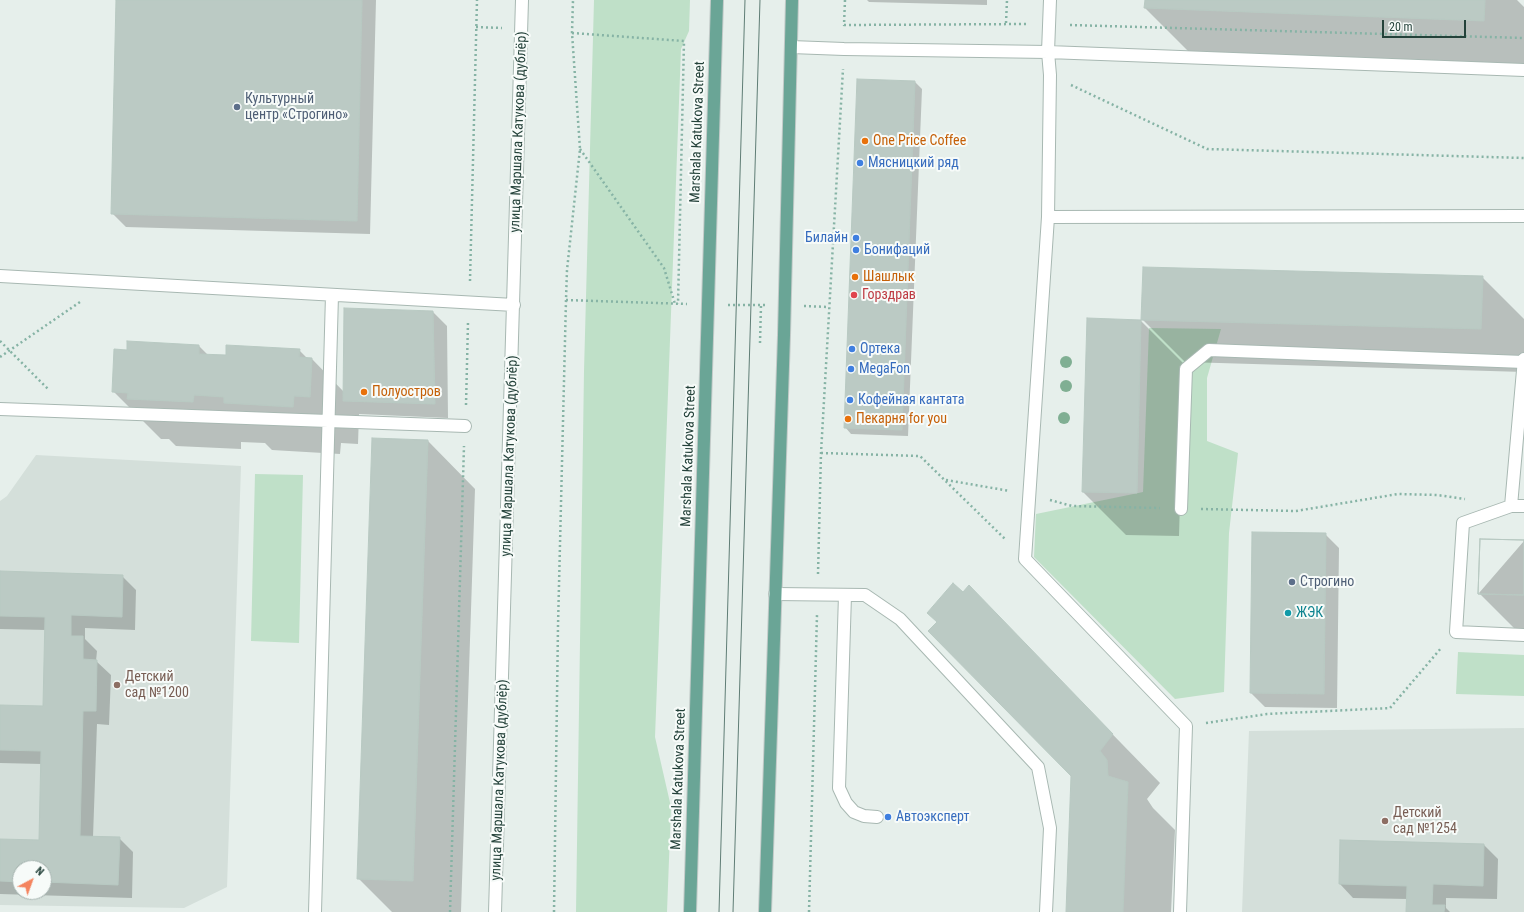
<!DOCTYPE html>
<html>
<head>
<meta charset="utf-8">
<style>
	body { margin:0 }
	#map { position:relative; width:1524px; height:912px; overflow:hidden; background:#e6efeb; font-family:"Roboto Condensed",sans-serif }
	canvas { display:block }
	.north { position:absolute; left:12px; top:860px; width:40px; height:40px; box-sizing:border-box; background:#f7fbf9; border:1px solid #a3b1ad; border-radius:50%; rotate:41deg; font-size:11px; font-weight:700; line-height:16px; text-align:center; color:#24423a }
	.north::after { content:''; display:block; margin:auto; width:14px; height:18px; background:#f4845f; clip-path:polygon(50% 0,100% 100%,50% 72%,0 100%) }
	.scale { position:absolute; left:1382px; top:20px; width:84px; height:18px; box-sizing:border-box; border:2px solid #24423a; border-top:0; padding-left:5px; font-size:12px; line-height:14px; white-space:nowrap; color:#24423a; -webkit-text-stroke:3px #f7fbf9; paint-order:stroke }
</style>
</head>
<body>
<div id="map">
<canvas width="1524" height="912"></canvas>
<div class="north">N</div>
<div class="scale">20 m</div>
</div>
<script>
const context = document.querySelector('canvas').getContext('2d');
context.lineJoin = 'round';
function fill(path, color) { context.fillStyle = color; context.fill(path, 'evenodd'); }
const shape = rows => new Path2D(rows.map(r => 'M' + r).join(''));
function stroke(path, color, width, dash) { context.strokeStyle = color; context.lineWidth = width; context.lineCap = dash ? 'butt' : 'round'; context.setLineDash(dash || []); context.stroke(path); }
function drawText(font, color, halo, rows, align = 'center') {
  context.font = font + ' "Roboto Condensed",sans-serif'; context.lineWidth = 4; context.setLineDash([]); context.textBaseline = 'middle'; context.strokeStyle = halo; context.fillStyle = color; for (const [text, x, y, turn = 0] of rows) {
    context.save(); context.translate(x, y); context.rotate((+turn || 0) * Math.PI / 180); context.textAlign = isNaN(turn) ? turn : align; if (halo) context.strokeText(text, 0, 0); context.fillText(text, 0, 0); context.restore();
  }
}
const built = shape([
	[36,455,241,466,227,887,184,908,0,905,0,501,7,496],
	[20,868,44,868,44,892,20,892],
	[1524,728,1524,912,1242,912,1249,731]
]);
const green = shape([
	[594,0,690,0,689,31,681,49,655,737,671,807,667,912,576,912,584,371],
	[1149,328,1221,329,1207,378,1207,441,1238,453,1229,533,1224,692,1175,699,1034,557,1036,514,1143,492],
	[255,474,303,475,299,643,251,641],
	[1458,652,1524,655,1524,696,1456,694]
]);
const shadow = shape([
	[117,0,376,0,370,234,126,227,112,213],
	[867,0,987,0,987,5,869,2],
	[1146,0,1517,0,1524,7,1524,64,1188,51,1145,8],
	[858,80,915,82,922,89,908,436,851,434,845,427],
	[1482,277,1524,319,1524,372,1185,362,1142,319],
	[433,312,447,326,448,418,359,414,358,444,341,443,340,454,272,450,265,443,241,442,241,449,176,446,169,439,161,439,113,391,128,351,199,346,208,355,227,356,299,350,308,359,312,359,344,392],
	[1141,321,1184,364,1179,536,1126,535,1083,492],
	[428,441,475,489,461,912,392,912,358,878],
	[1325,534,1339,548,1337,708,1265,707,1251,693],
	[1524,541,1524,636,1522,636,1479,593],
	[0,572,122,576,136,590,135,630,85,628,85,639,97,651,96,661,111,675,109,725,97,724,93,837,119,838,133,852,132,898,0,894,0,840,40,841,42,764,0,763,0,706,44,707,46,630,0,629],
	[20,868,44,868,44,892,20,892],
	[969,587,1160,783,1147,799,1153,808,1175,830,1171,912,1067,912,1072,775,963,594],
	[1484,845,1498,859,1497,899,1446,898,1446,908,1450,912,1407,912,1408,899,1353,898,1340,884]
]);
const building = shape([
	[116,0,362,0,357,221,111,214,116,0],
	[1145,0,1485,0,1484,21,1144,8,1145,0],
	[857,79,915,81,902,430,844,428,857,79],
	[1143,267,1483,276,1481,329,1141,320,1143,267],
	[344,308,433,311,435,404,343,401,344,308],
	[1087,318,1141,320,1137,493,1082,492,1087,318],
	[127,341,199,345,199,354,226,355,226,345,300,349,299,357,312,358,310,397,294,396,293,407,224,403,224,397,194,395,193,402,127,399,128,393,112,392,114,349,127,350,127,341],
	[372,438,428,440,413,881,357,879,372,438],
	[1252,532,1326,533,1324,694,1250,693,1252,532],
	[1480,539,1524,540,1524,595,1478,594,1480,539],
	[1480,539,1524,540,1524,595,1478,594,1480,539],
	[0,571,123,575,122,617,71,615,71,636,83,636,83,659,97,660,96,711,83,711,80,836,120,837,118,885,44,882,44,868,20,868,20,882,0,881,0,839,39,840,41,751,0,750,0,705,43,706,45,617,0,616,0,571],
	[953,583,963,592,969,585,1113,734,1100,751,1107,760,1108,776,1128,782,1123,912,1066,912,1071,776,928,631,937,622,927,613,953,583],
	[1340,840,1484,844,1483,886,1433,884,1432,905,1445,905,1444,912,1406,912,1407,886,1339,884,1340,840]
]);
const path = shape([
	[845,0,844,25,1029,24],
	[1006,23,1007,0],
	[1070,25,1524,38],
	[476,27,502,28],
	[572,33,684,41,678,304],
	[1071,85,1207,149,1524,158],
	[580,149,664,268,675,304],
	[470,281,477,0],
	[566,300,687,304],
	[728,305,765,305],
	[804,306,829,307],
	[0,341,49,390],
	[760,343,761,305],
	[0,357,80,302],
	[466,405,468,322],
	[821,453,920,456,1005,539],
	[946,480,1010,491],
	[1050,500,1072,506,1160,508],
	[1201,509,1296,511,1398,494,1437,495,1465,499],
	[818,574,821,453,843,69],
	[1206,723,1267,714,1390,708,1442,647],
	[450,912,464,446],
	[554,912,558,626,566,300,567,270,580,149,572,33,573,0],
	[809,912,817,615]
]);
const minor = shape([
	[791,47,844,49,1048,52,1524,70],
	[1048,217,1050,75,1048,52,1050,0],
	[0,276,514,305],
	[1524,359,1511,506,1524,506],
	[0,409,465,426],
	[1511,506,1463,523,1456,632,1524,635],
	[1181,509,1186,369,1209,350,1524,362],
	[775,594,865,595,900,619,1038,767,1050,828,1046,912],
	[845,595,839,788,846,803,854,812,864,816,877,817],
	[315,912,332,295],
	[495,912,522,0],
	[1180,912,1186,726,1025,559,1048,217,1524,216]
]);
const major = shape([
	[690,912,717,0],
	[765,912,784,335,792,0]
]);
const tram = shape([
	[719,912,745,0],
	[733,912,760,0]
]);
const trees = [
	[1066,362],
	[1066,386],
	[1064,418]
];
const markers = [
	[237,107,4,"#5c6f8a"],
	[865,141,4,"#e8710a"],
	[860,163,4,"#3f7fe0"],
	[856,238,4,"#3f7fe0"],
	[856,250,4,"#3f7fe0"],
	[855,277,4,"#e8710a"],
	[854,295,4,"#e0444e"],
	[852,349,4,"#3f7fe0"],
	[851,369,4,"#3f7fe0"],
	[364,392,4,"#e8710a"],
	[850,400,4,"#3f7fe0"],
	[848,419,4,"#e8710a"],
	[1292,582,4,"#5c6f8a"],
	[1288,613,4,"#0f9aa8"],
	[117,685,4,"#8d6e63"],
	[888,817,4,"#3f7fe0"],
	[1385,821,4,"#8d6e63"]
];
const serviceNames = [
	["Культурный",245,99],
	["центр «Строгино»",245,115],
	["Строгино",1300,582]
];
const streetNames = [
	["улица Маршала Катукова (дублёр)",519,132,-88],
	["Marshala Katukova Street",698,132,-88],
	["улица Маршала Катукова (дублёр)",510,456,-88],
	["Marshala Katukova Street",689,456,-88],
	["Marshala Katukova Street",679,779,-88],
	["улица Маршала Катукова (дублёр)",500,780,-88]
];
const foodNames = [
	["One Price Coffee",873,141],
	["Шашлык",863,277],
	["Полуостров",372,392],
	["Пекарня for you",856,419]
];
const shopNames = [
	["Мясницкий ряд",868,163],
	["Билайн",848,238,"right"],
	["Бонифаций",864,250],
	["Ортека",860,349],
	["MegaFon",859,369],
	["Кофейная кантата",858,400],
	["Автоэксперт",896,817]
];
const healthNames = [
	["Горздрав",862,295]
];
const cultureNames = [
	["ЖЭК",1296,613]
];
const educationNames = [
	["Детский",125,677],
	["сад №1200",125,693],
	["Детский",1393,813],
	["сад №1254",1393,829]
];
fill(built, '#d4dfda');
fill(green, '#bfe0c8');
fill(shadow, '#0003');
fill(building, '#bbcac4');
stroke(building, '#b8c9c2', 1);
stroke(minor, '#a8b8b2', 14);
stroke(major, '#c2cac8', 14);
stroke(path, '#86b3a5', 2.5, [2, 3]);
stroke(minor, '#fff', 12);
stroke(major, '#6aa596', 12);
stroke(tram, '#5f7d75', 1);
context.fillStyle = '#80af93';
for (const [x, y] of trees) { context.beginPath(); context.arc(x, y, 6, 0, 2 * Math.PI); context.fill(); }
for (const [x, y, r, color] of markers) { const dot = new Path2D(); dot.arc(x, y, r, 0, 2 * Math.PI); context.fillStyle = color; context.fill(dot); stroke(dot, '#f7fbf9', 1.5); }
drawText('14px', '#4e5e75', '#f7fbf9', serviceNames, 'left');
drawText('14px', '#24423a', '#f7fbf9', streetNames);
drawText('14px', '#c56008', '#f7fbf9', foodNames, 'left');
drawText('14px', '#366cbe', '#f7fbf9', shopNames, 'left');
drawText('14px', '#be3a42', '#f7fbf9', healthNames, 'left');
drawText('14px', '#0d838f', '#f7fbf9', cultureNames, 'left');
drawText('14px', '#785e54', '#f7fbf9', educationNames, 'left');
</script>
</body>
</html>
